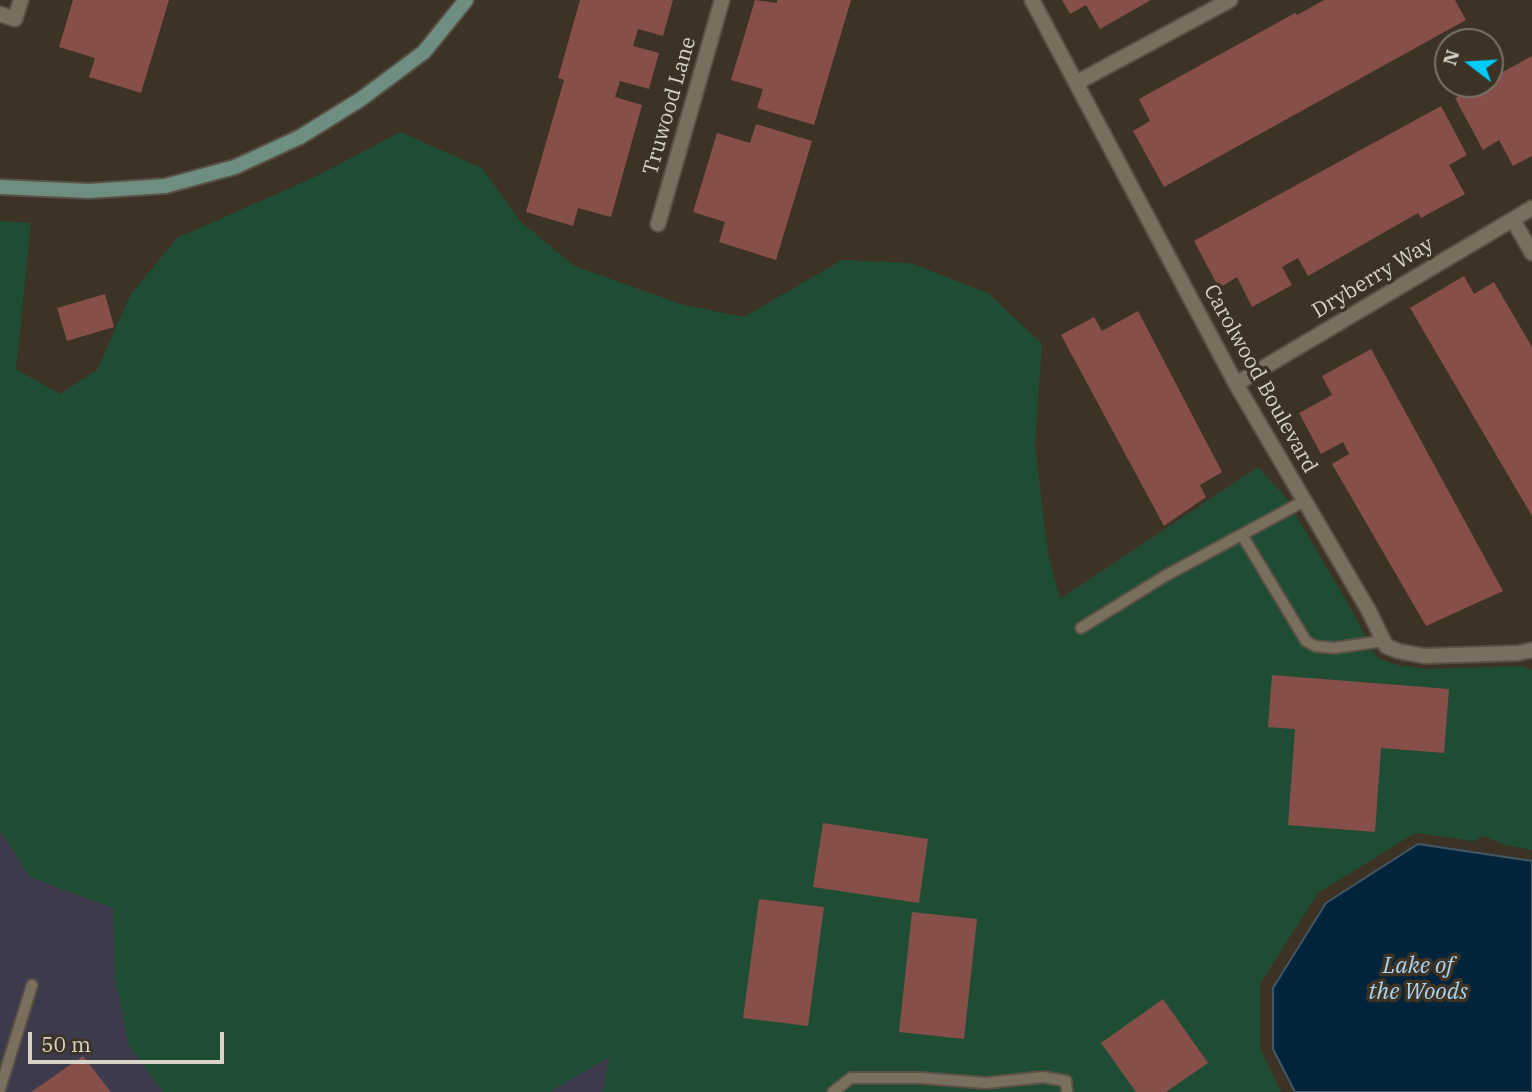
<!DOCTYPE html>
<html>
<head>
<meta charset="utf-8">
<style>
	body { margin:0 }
	#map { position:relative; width:1532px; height:1092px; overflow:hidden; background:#3c3325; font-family:"IBM Plex Serif",serif }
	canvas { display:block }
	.north { position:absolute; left:1434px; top:28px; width:70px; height:70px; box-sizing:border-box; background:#3c3325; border:2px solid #7a7367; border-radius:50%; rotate:287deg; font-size:19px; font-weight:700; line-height:28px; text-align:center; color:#d8d2c9 }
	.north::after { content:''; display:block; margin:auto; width:24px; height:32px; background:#00cbf8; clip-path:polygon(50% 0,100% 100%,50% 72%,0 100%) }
	.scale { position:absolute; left:28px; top:1032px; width:196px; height:32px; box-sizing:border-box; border:4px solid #d8d2c9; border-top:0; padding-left:9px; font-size:21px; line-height:24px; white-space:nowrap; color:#d8d2c9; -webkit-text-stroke:5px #3c3325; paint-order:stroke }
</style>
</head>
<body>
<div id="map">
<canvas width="1532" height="1092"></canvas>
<div class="north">N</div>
<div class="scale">50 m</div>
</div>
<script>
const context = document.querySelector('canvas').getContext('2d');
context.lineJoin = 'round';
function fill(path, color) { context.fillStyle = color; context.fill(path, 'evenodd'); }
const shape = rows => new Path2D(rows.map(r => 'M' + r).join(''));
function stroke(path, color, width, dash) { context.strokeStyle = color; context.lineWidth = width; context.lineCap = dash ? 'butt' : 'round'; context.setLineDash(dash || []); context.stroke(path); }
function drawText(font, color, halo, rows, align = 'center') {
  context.font = font + ' "IBM Plex Serif",serif'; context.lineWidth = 7; context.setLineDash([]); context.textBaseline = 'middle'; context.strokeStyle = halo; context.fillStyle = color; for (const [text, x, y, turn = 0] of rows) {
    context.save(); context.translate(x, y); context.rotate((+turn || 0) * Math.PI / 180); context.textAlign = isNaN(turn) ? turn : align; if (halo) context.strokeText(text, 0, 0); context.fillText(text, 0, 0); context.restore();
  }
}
const commercial = shape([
	[0,830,30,877,113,908,115,978,129,1046,163,1092,0,1092],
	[610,1056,603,1092,550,1092]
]);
const green = shape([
	[400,132,482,168,519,220,574,266,684,305,744,317,842,260,910,263,988,293,1042,344,1035,446,1048,554,1060,599,1258,467,1284,495,1355,616,1372,651,1380,659,1397,665,1425,669,1523,666,1532,670,1532,850,1505,845,1484,836,1473,841,1415,833,1318,893,1260,984,1260,1048,1281,1092,603,1092,609,1057,550,1092,163,1092,129,1046,115,978,113,908,30,877,0,830,0,221,31,223,16,369,60,394,97,370,131,294,177,238,317,176]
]);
const water = shape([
	[1418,844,1532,861,1532,1092,1295,1092,1273,1049,1273,988,1326,903,1418,844]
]);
const building = shape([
	[73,0,169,0,141,93,89,77,95,58,59,47],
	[580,0,673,0,663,36,638,29,633,46,659,53,649,89,620,81,615,97,642,105,611,217,578,208,573,226,526,212,564,80,558,78],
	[755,0,777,3,777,0,851,0,814,125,757,108,763,89,731,80],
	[1062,0,1151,0,1100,29,1086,5,1070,14],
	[1324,0,1455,0,1466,20,1164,187,1133,131,1150,121,1139,99,1295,13,1297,15],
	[1532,56,1532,156,1513,166,1499,140,1483,150,1455,98,1480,84,1490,84,1490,79],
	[1441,106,1467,155,1449,165,1465,194,1421,218,1418,213,1308,276,1298,258,1282,267,1292,285,1252,307,1237,277,1219,288,1194,241],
	[756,124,812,141,776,260,719,242,725,222,693,212,717,133,750,143],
	[1464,276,1474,294,1494,282,1532,347,1532,516,1410,308],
	[105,294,114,327,67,341,57,308],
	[1138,311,1222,472,1200,485,1206,497,1164,526,1061,335,1094,317,1102,331],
	[1371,349,1503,591,1426,626,1332,464,1349,454,1343,442,1321,454,1299,413,1332,395,1322,376],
	[1272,675,1449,689,1444,753,1381,748,1375,832,1288,825,1295,729,1268,727],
	[823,823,928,839,919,903,813,887],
	[759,899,824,907,808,1026,743,1018],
	[912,912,977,919,964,1039,899,1032],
	[1163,999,1208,1063,1166,1092,1136,1092,1101,1043],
	[83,1056,111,1092,31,1092]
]);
const lane = shape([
	[1242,535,1306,641,1315,646,1334,648,1383,641],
	[1081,628,1165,576,1304,501],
	[0,1089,32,985],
	[833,1092,851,1078,921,1078,986,1083,1043,1077,1066,1081,1067,1092]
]);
const street = shape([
	[1032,0,1236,384,1369,611,1386,646,1398,651,1424,656,1518,653,1532,650],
	[0,14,15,19,21,0],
	[1076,83,1230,0],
	[1513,220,1532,253],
	[658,224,722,0],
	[1236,384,1532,208]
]);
const secondary = shape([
	[0,187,89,191,165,186,235,167,300,137,361,99,424,52,466,0]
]);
const streetNames = [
	["Truwood Lane",670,106,-74],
	["Dryberry Way",1373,278,-31],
	["Carolwood Boulevard",1260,379,61]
];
const waterNames = [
	["Lake of",1418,966],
	["the Woods",1418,992]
];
fill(commercial, '#3c3a4b');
fill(green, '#1f4d34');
fill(water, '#00243b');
stroke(water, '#415866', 2);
fill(building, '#864f49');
stroke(lane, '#595145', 14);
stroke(street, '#595145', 18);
stroke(secondary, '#595145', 18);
stroke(lane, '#7a6f5f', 10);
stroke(street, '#7a6f5f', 14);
stroke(secondary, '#6d8e81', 14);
drawText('21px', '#d8d2c9', '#3c3325', streetNames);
drawText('italic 23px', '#aad4f4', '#3c3325', waterNames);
</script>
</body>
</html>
